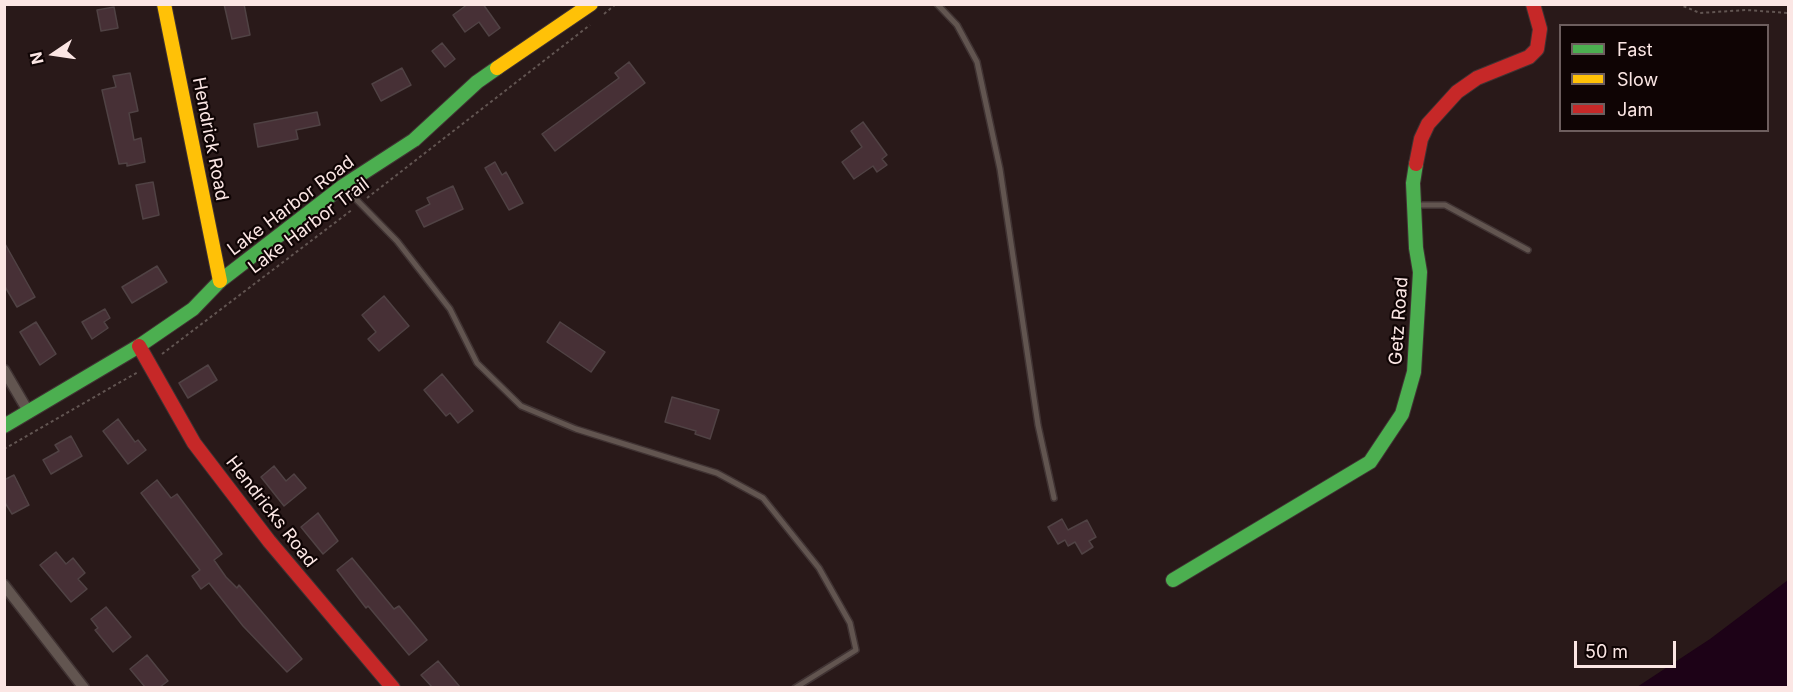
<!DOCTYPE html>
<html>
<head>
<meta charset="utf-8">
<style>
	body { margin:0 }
	#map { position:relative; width:1793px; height:692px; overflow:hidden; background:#291919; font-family:Inter,sans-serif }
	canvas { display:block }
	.frame { position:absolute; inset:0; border:6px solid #fbe6e4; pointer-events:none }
	.legend { position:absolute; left:1559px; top:24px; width:210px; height:108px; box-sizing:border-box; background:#0f0404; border:2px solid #6d5e5e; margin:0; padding:8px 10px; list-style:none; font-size:18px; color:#fbe6e4 }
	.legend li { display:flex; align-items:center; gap:12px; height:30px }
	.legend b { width:30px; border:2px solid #6d5e5e }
	.north { position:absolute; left:24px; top:24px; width:60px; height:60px; -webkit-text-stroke:4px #0f0404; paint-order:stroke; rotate:257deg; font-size:16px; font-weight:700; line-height:24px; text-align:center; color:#fbe6e4 }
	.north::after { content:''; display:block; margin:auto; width:21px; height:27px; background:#fbe6e4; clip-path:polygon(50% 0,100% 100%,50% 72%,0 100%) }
	.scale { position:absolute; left:1574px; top:641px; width:102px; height:27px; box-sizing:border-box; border:3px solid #fbe6e4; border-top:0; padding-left:8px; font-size:18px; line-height:21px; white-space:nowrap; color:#fbe6e4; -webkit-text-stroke:4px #0f0404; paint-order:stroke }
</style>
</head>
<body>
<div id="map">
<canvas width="1793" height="692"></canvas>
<div class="frame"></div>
<ul class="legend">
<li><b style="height:8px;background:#4caf50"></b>Fast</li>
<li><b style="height:8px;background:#ffc107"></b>Slow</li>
<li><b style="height:8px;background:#c62828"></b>Jam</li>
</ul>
<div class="north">N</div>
<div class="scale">50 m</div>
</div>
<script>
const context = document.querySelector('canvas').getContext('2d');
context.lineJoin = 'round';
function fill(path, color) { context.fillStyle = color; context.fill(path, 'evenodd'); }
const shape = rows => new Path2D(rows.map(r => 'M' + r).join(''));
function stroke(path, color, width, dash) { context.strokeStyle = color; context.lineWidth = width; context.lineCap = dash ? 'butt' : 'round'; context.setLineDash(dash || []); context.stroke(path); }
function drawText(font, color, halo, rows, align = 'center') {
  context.font = font + ' Inter,sans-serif'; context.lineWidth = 4.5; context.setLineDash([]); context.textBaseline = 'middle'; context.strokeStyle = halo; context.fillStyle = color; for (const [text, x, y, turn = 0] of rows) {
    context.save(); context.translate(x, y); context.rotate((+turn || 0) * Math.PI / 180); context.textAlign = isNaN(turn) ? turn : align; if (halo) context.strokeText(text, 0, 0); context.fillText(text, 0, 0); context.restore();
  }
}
const water = shape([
	[1788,580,1788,687,1637,687,1710,639]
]);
const building = shape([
	[224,4,244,4,250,35,232,39,224,4],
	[468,4,483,4,500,28,489,36,479,22,465,32,453,15,468,4],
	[114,7,118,28,101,31,97,10,114,7],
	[442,43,455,59,445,67,432,51,442,43],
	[629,62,645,83,555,151,542,134,619,78,615,73,629,62],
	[402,68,411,85,381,101,372,84,402,68],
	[130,73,138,111,129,113,134,140,141,138,145,162,127,166,127,163,119,164,102,90,116,87,113,76,130,73],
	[317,112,320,125,296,130,298,139,258,147,254,124,317,112],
	[863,122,887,155,882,159,887,165,877,172,873,166,854,179,842,162,862,147,851,131,863,122],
	[495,162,502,175,506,172,523,203,509,210,485,168,495,162],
	[153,182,159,215,143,219,136,185,153,182],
	[453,186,463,209,424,227,416,211,430,204,427,198,453,186],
	[4,242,35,297,17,307,4,285,4,242],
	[157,266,167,282,132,303,122,287,157,266],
	[384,296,409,326,379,351,368,339,376,332,362,315,384,296],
	[105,309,110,318,104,322,108,328,92,339,82,322,105,309],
	[36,322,56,354,40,365,20,332,36,322],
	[560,322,605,352,591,372,547,342,560,322],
	[208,365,217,380,188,398,179,383,208,365],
	[442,374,473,411,458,423,450,413,446,416,424,390,442,374],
	[672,397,719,410,710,439,695,434,696,431,665,422,672,397],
	[118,419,135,442,138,440,146,450,128,464,103,431,118,419],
	[71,436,82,456,51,474,43,460,59,451,55,445,71,436],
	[274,466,286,481,294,474,306,488,284,506,261,477,274,466],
	[14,475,29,505,12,514,4,501,4,480,14,475],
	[157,480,171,498,177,494,222,554,214,560,226,577,237,588,239,585,302,659,287,672,243,626,209,583,201,589,192,576,200,570,141,493,157,480],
	[318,513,338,541,323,554,301,527,318,513],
	[1062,519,1068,530,1087,520,1096,537,1089,541,1093,547,1082,554,1075,542,1068,546,1065,540,1058,544,1048,527,1062,519],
	[56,552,66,564,73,558,85,573,78,579,87,589,71,602,40,565,56,552],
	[352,558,394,609,399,606,427,640,409,655,368,606,366,608,337,570,352,558],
	[106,607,131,637,113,652,95,630,98,628,91,619,106,607],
	[147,655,168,681,160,687,145,687,130,669,147,655],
	[438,661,460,687,432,687,421,675,438,661]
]);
const path = shape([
	[1678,4,1700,13,1746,10,1788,13],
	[604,14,616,4],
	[367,198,590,25],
	[162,354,353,209],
	[4,449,138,372]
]);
const lane = shape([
	[937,4,957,25,977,62,1000,169,1038,425,1054,498],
	[344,187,397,241,450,309,477,363,521,406,576,429,717,473,763,498,819,568,850,623,856,650,795,688],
	[1415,205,1445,205,1528,250]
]);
const street = shape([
	[4,370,28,411],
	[4,585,84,688]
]);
const fast = shape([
	[4,426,139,346,193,309,220,281,343,186,414,140,477,82,497,68],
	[1173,580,1370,462,1402,414,1414,372,1420,272,1416,248,1413,183,1416,164]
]);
const slow = shape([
	[164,4,220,281],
	[497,68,591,4]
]);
const jam = shape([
	[1416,164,1421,139,1428,124,1457,92,1477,78,1529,57,1537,49,1540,29,1533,4],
	[139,346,194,443,269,541,393,688]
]);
const streetNames = [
	["Hendrick Road",210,139,79],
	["Lake Harbor Road",291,206,-37],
	["Lake Harbor Trail",309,226,-37],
	["Getz Road",1399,321,-86],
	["Hendricks Road",271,512,52]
];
fill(water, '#1d0217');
fill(building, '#473036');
stroke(building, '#504244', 1.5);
stroke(lane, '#403333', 8);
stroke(street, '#403333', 13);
stroke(fast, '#403333', 16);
stroke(slow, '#403333', 16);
stroke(jam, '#403333', 16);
stroke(path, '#625552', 2, [3, 3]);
stroke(lane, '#625550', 5);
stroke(street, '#625550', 10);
stroke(fast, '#4caf50', 14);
stroke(slow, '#ffc107', 14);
stroke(jam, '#c62828', 14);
drawText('18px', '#fbe6e4', '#0f0404', streetNames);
</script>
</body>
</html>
